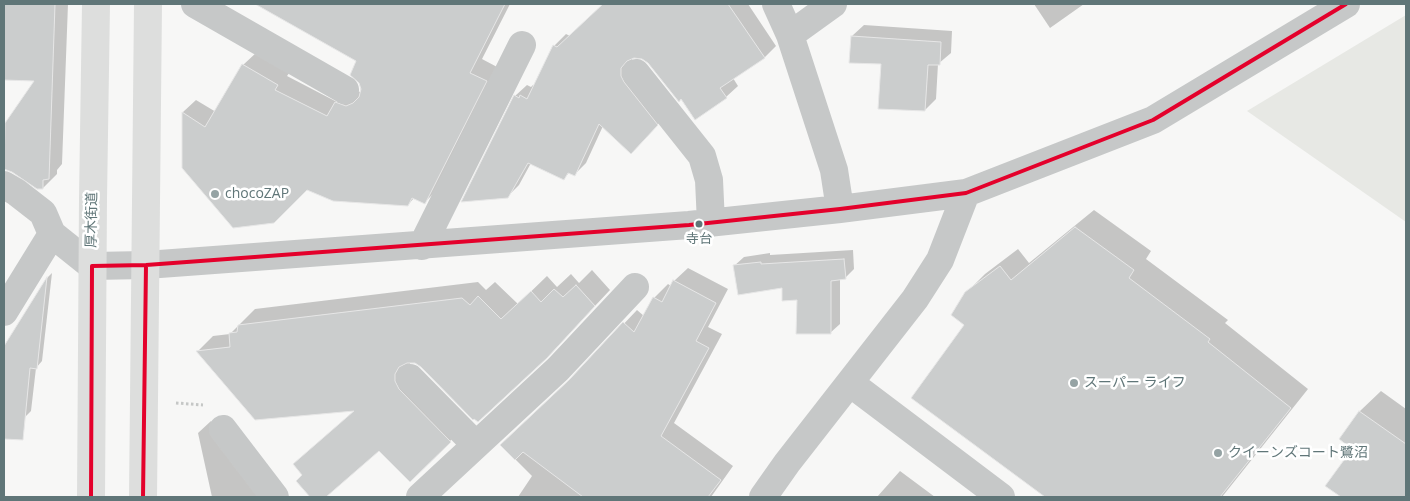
<!DOCTYPE html>
<html>
<head>
<meta charset="utf-8">
<style>
	body { margin:0 }
	#map { position:relative; width:1410px; height:501px; overflow:hidden; background:#f7f7f6; font-family:"Open Sans",sans-serif }
	canvas { display:block }
	.frame { position:absolute; inset:0; border:5px solid #607678; pointer-events:none }
</style>
</head>
<body>
<div id="map">
<canvas width="1410" height="501"></canvas>
<div class="frame"></div>
</div>
<script>
const context = document.querySelector('canvas').getContext('2d');
context.lineJoin = 'round';
function fill(path, color) { context.fillStyle = color; context.fill(path, 'evenodd'); }
const shape = rows => new Path2D(rows.map(r => 'M' + r).join(''));
function stroke(path, color, width, dash) { context.strokeStyle = color; context.lineWidth = width; context.lineCap = dash ? 'butt' : 'round'; context.setLineDash(dash || []); context.stroke(path); }
function drawText(font, color, halo, rows, align = 'center') {
  context.font = font + ' "Open Sans","Noto Sans JP",sans-serif'; context.lineWidth = 5; context.setLineDash([]); context.textBaseline = 'middle'; context.strokeStyle = halo; context.fillStyle = color; for (const [text, x, y, turn = 0] of rows) {
    context.save(); context.translate(x, y); context.rotate((+turn || 0) * Math.PI / 180); context.textAlign = isNaN(turn) ? turn : align; if (halo) context.strokeText(text, 0, 0); context.fillText(text, 0, 0); context.restore();
  }
}
const green = shape([
	[1406,15,1406,222,1247,111]
]);
const shadow = shape([
	[4,4,68,4,62,164,57,170,57,174,43,188,36,80,7,61,4,61],
	[258,4,510,4,482,59,499,68,438,189,425,202,414,198,408,205,183,168,183,112,196,100,216,112,243,65,257,52,290,72,287,76,337,102,349,90,361,92,358,61],
	[604,4,748,4,776,46,765,57,733,78,738,86,726,97,682,98,649,62,643,58,632,57,632,64,668,113,643,141,603,126,586,163,574,175,570,172,563,179,531,163,519,185,507,197,515,96,527,85,531,87,533,85,535,86,554,46,566,34,570,36],
	[1034,4,1084,4,1050,28],
	[864,25,952,31,951,53,938,64,936,99,925,110,882,62,852,36],
	[1094,210,1151,251,1146,259,1228,320,1225,323,1308,389,1222,497,1047,497,912,398,966,325,966,293,985,274,1018,249,1029,263],
	[853,250,854,269,845,278,840,279,840,324,830,333,798,299,783,287,734,266,744,257,770,253,770,255],
	[688,268,728,289,708,327,722,334,674,423,733,466,711,497,518,497,532,476,501,445,577,373,637,310,644,316,654,298,668,284,671,286,674,281],
	[592,270,610,290,563,340,422,366,415,362,410,362,410,365,466,425,410,481,379,450,324,497,312,497,298,481,304,475,295,464,355,410,198,351,213,336,230,334,255,309,478,282,486,290,495,282,518,304,547,276,557,287,571,274,579,283],
	[52,273,42,361,36,368,31,411,25,417,4,415,4,349,48,277],
	[1381,391,1406,409,1406,497,1343,497,1327,486,1354,449,1341,439,1360,411],
	[211,421,264,497,212,497,198,433],
	[900,471,935,497,877,497]
]);
const building = shape([
	[4,4,55,4,49,179,43,180,43,189,37,189,12,172,4,169,5,123,34,81,4,80,4,4],
	[255,4,505,4,470,73,487,81,425,204,412,198,408,206,333,201,307,190,274,223,233,228,182,168,182,112,205,127,242,64,278,85,275,90,327,116,335,102,346,106,353,103,359,97,361,89,359,83,350,75,356,61,255,4],
	[603,4,728,4,765,58,720,88,727,98,695,120,681,99,679,102,648,63,642,59,634,58,627,61,621,68,621,76,624,82,658,125,631,154,599,124,575,176,568,173,564,180,528,163,508,198,461,202,514,95,519,98,520,95,527,99,553,45,557,47,603,4],
	[851,36,941,42,940,65,928,65,925,111,878,109,881,64,849,63,851,36],
	[1075,227,1134,270,1129,278,1210,339,1208,342,1291,408,1220,497,1045,497,911,398,964,325,951,315,965,292,1000,266,1011,280,1075,227],
	[844,259,846,279,831,281,831,334,796,334,797,300,782,301,782,288,738,295,733,265,761,262,761,264,844,259],
	[47,277,37,369,30,368,23,440,4,439,4,346,47,277],
	[673,280,716,303,696,341,709,348,661,436,721,480,708,497,583,497,523,452,515,460,500,445,569,380,623,322,634,332,653,297,662,302,673,280],
	[576,285,595,306,547,358,478,422,474,419,473,420,421,367,415,363,407,363,399,367,395,374,395,381,399,389,451,442,410,482,379,451,326,497,310,497,296,481,302,475,293,464,354,411,255,420,196,351,230,347,229,333,237,332,238,325,462,298,470,305,478,296,501,319,531,291,541,302,554,289,563,297,576,285],
	[1359,411,1406,444,1406,497,1341,497,1325,486,1352,449,1339,439,1359,411]
]);
const path = shape([
	[176,403,203,405]
]);
const minor = shape([
	[195,4,345,90],
	[776,4,790,35,834,170,840,209],
	[790,35,833,4],
	[636,73,702,156,709,180,711,223],
	[4,185,16,192,43,213,52,234,92,266,146,265,689,225,840,209,966,193,1153,120,1346,4],
	[422,246,522,45],
	[4,312,52,234],
	[410,378,476,445],
	[850,383,1001,497],
	[223,429,275,497],
	[420,497,558,369,635,287],
	[763,497,787,463,915,299,940,260,966,193]
]);
const highway = shape([
	[91,497,93,199,96,4],
	[143,497,148,4]
]);
const bus1 = shape([
	[91,497,92,266,146,265,689,225,840,209,966,193,1153,120,1346,4],
	[143,497,146,265]
]);
const markers = [
	[215,194,5,"#95a3a4"],
	[699,224,4.5,"#607678"],
	[1074,383,5,"#95a3a4"],
	[1218,453,5,"#95a3a4"]
];
const busNames = [
	["寺台",699,239]
];
const poiNames = [
	["chocoZAP",225,194],
	["スーパー ライフ",1084,383],
	["クイーンズコート鷺沼",1228,453]
];
const streetNames = [
	["厚木街道",92,220,-89]
];
fill(green, '#e7e8e4');
fill(shadow, '#0003');
fill(building, '#cbcdcd');
stroke(building, '#e6e6e6', 1);
stroke(path, '#c5c7c6', 3, [2.5, 2.5]);
stroke(minor, '#c6c8c8', 28);
stroke(highway, '#dddedd', 28);
stroke(bus1, '#e4002b', 4);
for (const [x, y, r, color] of markers) { const dot = new Path2D(); dot.arc(x, y, r, 0, 2 * Math.PI); context.fillStyle = color; context.fill(dot); stroke(dot, '#fff', 2); }
drawText('13px', '#607678', '#fff', busNames);
drawText('14px', '#607678', '#fff', poiNames, 'left');
drawText('14px', '#607678', '#fff', streetNames);
</script>
</body>
</html>
